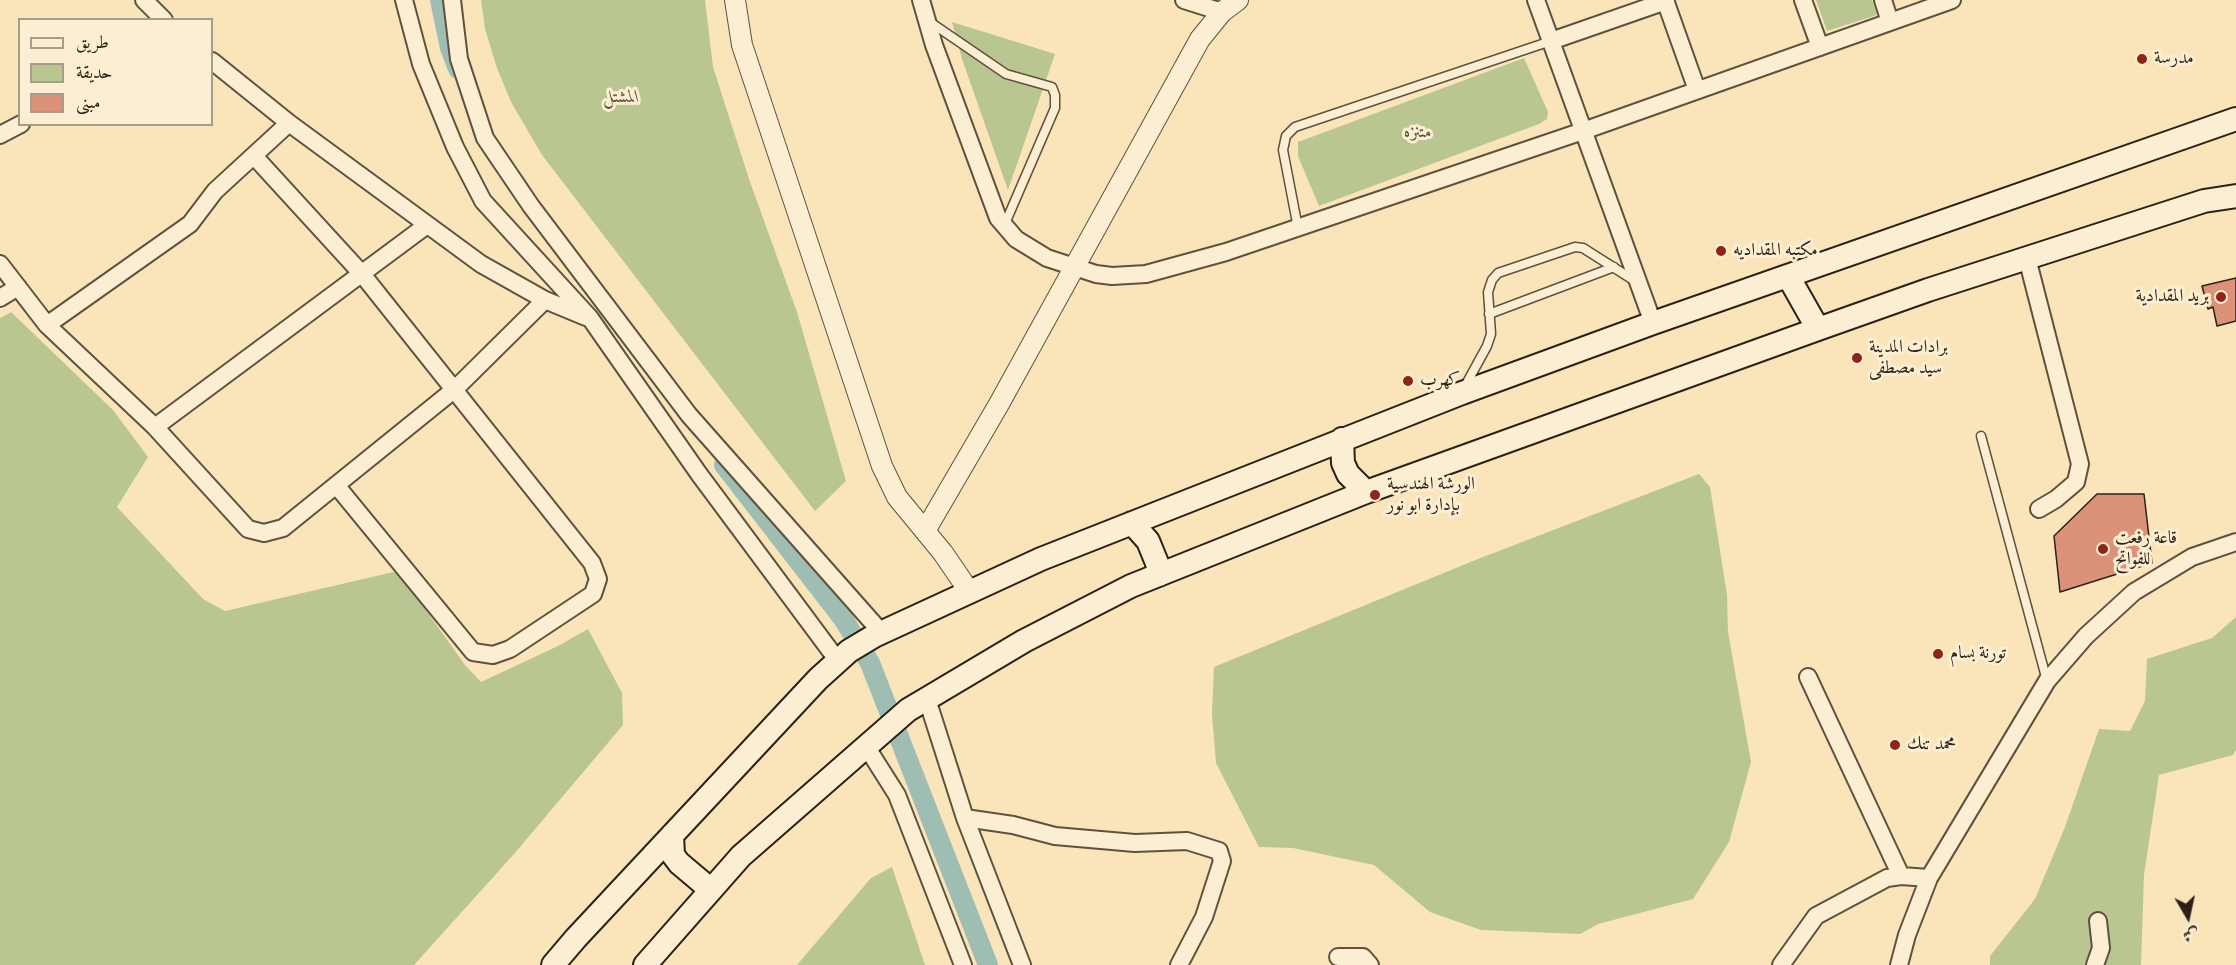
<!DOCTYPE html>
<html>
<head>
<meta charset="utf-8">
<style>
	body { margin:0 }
	#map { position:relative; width:2236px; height:965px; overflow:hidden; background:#f9e5b9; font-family:"IM FELL French Canon",Amiri,serif }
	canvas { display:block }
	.legend { position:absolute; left:18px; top:18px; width:195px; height:108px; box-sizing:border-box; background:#fbeed2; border:2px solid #a99c86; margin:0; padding:8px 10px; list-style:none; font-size:18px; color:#2d2015 }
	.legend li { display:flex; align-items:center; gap:12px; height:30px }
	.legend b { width:30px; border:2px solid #a99c86 }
	.north { position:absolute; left:2158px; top:887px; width:60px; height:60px; -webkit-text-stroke:4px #fbeed2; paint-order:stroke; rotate:171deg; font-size:16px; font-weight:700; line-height:24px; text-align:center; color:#2d2015 }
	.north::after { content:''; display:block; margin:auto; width:21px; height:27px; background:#2d2015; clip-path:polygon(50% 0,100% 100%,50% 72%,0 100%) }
</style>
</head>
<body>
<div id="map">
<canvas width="2236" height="965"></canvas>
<ul class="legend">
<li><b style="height:8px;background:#fbeed2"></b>طريق</li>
<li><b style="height:16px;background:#b9c692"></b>حديقة</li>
<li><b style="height:16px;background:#dc9278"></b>مبنى</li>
</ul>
<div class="north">ش</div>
</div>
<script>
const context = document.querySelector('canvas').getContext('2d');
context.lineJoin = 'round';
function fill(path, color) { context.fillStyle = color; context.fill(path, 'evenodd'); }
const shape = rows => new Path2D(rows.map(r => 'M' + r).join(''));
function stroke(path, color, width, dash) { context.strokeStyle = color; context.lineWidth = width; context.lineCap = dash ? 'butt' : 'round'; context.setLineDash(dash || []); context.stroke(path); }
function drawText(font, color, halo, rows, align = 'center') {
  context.font = font + ' "IM FELL French Canon",Amiri,serif'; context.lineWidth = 6; context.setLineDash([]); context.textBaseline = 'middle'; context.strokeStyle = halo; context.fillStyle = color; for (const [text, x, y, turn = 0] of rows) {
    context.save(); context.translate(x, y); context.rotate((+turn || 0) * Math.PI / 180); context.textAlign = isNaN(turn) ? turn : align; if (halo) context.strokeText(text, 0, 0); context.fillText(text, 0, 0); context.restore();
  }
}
const green = shape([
	[481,0,705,0,713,67,750,182,797,312,846,481,815,511,542,155,511,102,497,68,485,29],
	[1816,0,1872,0,1877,15,1827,31],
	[952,22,1055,54,1008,190,962,59],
	[1524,58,1548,112,1547,119,1539,124,1319,206,1298,156,1298,142],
	[11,312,113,410,148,457,117,507,203,599,225,611,398,571,465,665,481,682,558,646,588,629,622,693,623,725,514,854,414,965,0,965,0,318],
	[1699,474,1710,487,1727,595,1728,632,1751,762,1729,842,1693,899,1598,924,1580,934,1481,930,1430,912,1374,865,1293,848,1259,847,1216,763,1212,714,1214,667,1478,559],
	[2236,617,2236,750,2233,755,2159,775,2144,875,2141,965,1990,965,1990,956,2035,899,2065,827,2099,729,2130,731,2145,701,2147,659,2212,638],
	[892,867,925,965,797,965,871,878]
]);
const canal = shape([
	[440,0,450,48,458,69],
	[724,465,844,620,870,663,988,965]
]);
const building = shape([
	[2236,278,2236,321,2217,326,2213,307,2208,309,2202,286,2236,278],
	[2097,494,2144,494,2152,563,2060,592,2054,536,2097,494]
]);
const service = shape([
	[930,22,1006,74,1052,87,1055,95,1055,108,1004,226],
	[1298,228,1283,150,1286,136,1295,127,1551,41],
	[1489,314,1614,267],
	[1464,388,1487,346,1491,334,1488,292,1492,280,1498,273,1575,247,1583,248,1635,281],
	[1981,436,2047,681]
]);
const minor = shape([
	[144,0,164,20],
	[404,0,421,64,455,147,483,201,590,318,699,474,838,661],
	[452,0,459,59,485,138,531,206,689,415,881,632],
	[921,0,934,45,998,218,1016,239,1047,258,1096,274,1112,276,1146,274,1226,252,1583,131,1952,0],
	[1184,0,1222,12],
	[1536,0,1653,323],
	[1665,0,1697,90],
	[1803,0,1820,47],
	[1883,0,1890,22],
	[1551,41,1666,1],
	[212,61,289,123,481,264,545,300,586,317],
	[0,135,21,124],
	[254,156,362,274,592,563,598,579,593,594,510,649,493,655,473,652,336,485],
	[2027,258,2080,464,2076,482,2056,499,2039,509],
	[0,264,47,325,155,427,248,529,264,533,283,528,455,389,545,300],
	[0,298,18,287],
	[47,325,190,224,215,191,289,123],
	[155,427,427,225],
	[1808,677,1901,876],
	[927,699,965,818,1022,965],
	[866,746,897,795,963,965],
	[965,818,1013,825,1055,836,1135,843,1187,841,1219,851,1222,861,1204,917,1179,965],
	[1338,957,1363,957,1370,965],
	[1781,965,1816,916,1887,878,1901,876,1929,878],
	[1899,965,1907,935,1929,878,2047,681,2086,636,2134,592,2192,557,2236,542],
	[2095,965,2101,948,2098,921]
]);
const tertiary = shape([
	[735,0,742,45,882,466,897,497,943,553,969,591],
	[925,531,999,404,1200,39,1222,12,1238,0]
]);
const secondary = shape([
	[1788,276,1818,329],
	[1342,439,1343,463,1348,474,1366,492],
	[1132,523,1148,541,1157,563,1159,575],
	[672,835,673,855,679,863,711,890],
	[553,965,576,938,818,679,849,651,874,636,1041,559,1462,393,1653,323,2236,119],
	[645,965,741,856,908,710,1024,641,1131,586,1366,492,1818,329,1928,290,2204,201,2236,196]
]);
const markers = [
	[2142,59,6,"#8f2418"],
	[1721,251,6,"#8f2418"],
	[2221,297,6,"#8f2418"],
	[1857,358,6,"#8f2418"],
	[1408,381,6,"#8f2418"],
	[1375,495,6,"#8f2418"],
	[2103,549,6,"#8f2418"],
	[1938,654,6,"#8f2418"],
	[1895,745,6,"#8f2418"]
];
const poiNames = [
	["مدرسة",2154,59],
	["مكتبه المقداديه",1733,251],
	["بريد المقدادية",2209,297,"right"],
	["برادات المدينة",1869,348],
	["سيد مصطفى",1869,369],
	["كهرب",1420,381],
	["الورشة الهندسية",1387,485],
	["بإدارة ابو نور",1387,506],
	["قاعة رفعت",2115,539],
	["للفواتح",2115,560],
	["تورنة بسام",1950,654],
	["محمد تنك",1907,745]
];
const parkNames = [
	["المشتل",621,98],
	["متنزه",1418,133]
];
fill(green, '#b9c692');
stroke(canal, '#9ebeb4', 20);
fill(building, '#dc9278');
stroke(building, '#2d2015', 1.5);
stroke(service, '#60513e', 11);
stroke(minor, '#60513e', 20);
stroke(tertiary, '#60513e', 22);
stroke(secondary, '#2d2015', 26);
stroke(service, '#fbeed2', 8);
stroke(minor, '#fbeed2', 16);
stroke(tertiary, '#fbeed2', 20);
stroke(secondary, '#fbeed2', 22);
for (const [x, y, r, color] of markers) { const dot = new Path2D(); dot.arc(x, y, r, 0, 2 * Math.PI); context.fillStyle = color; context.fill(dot); stroke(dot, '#fbeed2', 2); }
drawText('18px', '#2d2015', '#fbeed2', poiNames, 'left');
drawText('italic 18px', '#57523a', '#fbeed2', parkNames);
</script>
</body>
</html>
